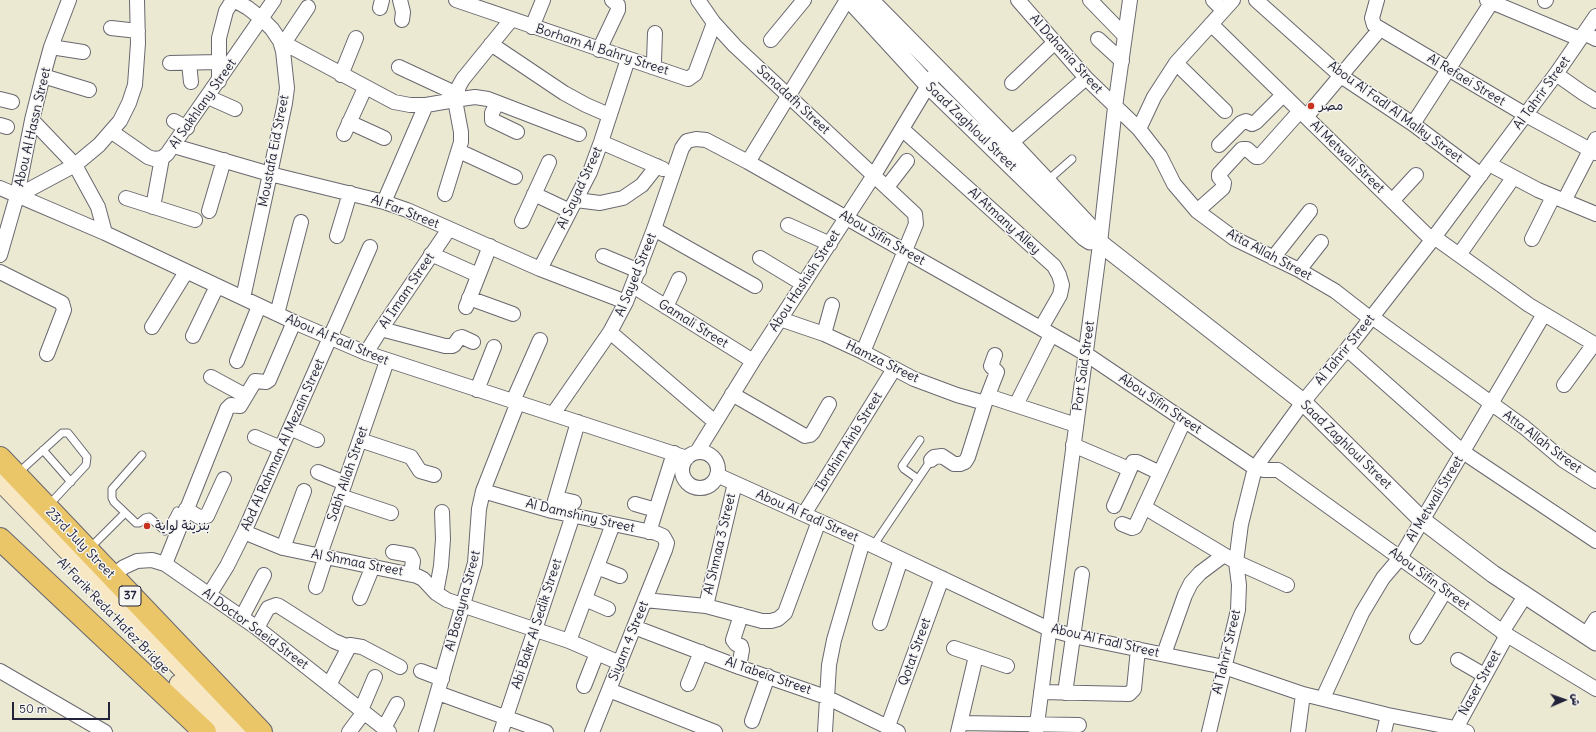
<!DOCTYPE html>
<html>
<head>
<meta charset="utf-8">
<style>
	body { margin:0 }
	#map { position:relative; width:1596px; height:732px; overflow:hidden; background:#ece9d2; font-family:Delius,"Playpen Sans Arabic",sans-serif }
	canvas { display:block }
	.north { position:absolute; left:1544px; top:680px; width:40px; height:40px; -webkit-text-stroke:3px #f6f6f2; paint-order:stroke; rotate:88deg; font-size:11px; font-weight:700; line-height:16px; text-align:center; color:#22223b }
	.north::after { content:''; display:block; margin:auto; width:14px; height:18px; background:#22223b; clip-path:polygon(50% 0,100% 100%,50% 72%,0 100%) }
	.scale { position:absolute; left:12px; top:702px; width:98px; height:18px; box-sizing:border-box; border:2px solid #22223b; border-top:0; padding-left:5px; font-size:12px; line-height:14px; white-space:nowrap; color:#22223b; -webkit-text-stroke:3px #f6f6f2; paint-order:stroke }
</style>
</head>
<body>
<div id="map">
<canvas width="1596" height="732"></canvas>
<div class="north">ش</div>
<div class="scale">50 m</div>
</div>
<script>
const context = document.querySelector('canvas').getContext('2d');
context.lineJoin = 'round';
const shape = rows => new Path2D(rows.map(r => 'M' + r).join(''));
function stroke(path, color, width, dash) { context.strokeStyle = color; context.lineWidth = width; context.lineCap = dash ? 'butt' : 'round'; context.setLineDash(dash || []); context.stroke(path); }
function drawText(font, color, halo, rows, align = 'center') {
  context.font = font + ' Delius,"Playpen Sans Arabic",sans-serif'; context.lineWidth = 3; context.setLineDash([]); context.textBaseline = 'middle'; context.strokeStyle = halo; context.fillStyle = color; for (const [text, x, y, turn = 0] of rows) {
    context.save(); context.translate(x, y); context.rotate((+turn || 0) * Math.PI / 180); context.textAlign = isNaN(turn) ? turn : align; if (halo) context.strokeText(text, 0, 0); context.fillText(text, 0, 0); context.restore();
  }
}
const service = shape([
	[1047,181,1072,159],
	[43,450,71,482],
	[142,455,112,489,112,498,114,502,136,523,139,523,145,518,149,517,165,531,167,530,177,511],
	[18,473,62,433,68,433,87,457,86,465,48,506],
	[918,479,904,469,902,466,920,440],
	[873,546,931,460],
	[90,548,125,513]
]);
const minor = shape([
	[234,0,248,8,262,19,272,29,280,41,283,51,287,88,285,103,270,174,243,298],
	[400,0,403,12,402,20],
	[456,0,688,79,695,74,714,23],
	[698,0,714,23,735,46,915,214,916,224,863,352],
	[1018,0,1086,78,1139,129,1160,156,1174,184,1197,211,1235,239,1299,270,1335,291,1371,319],
	[1090,0,1125,36],
	[1213,0,1223,10],
	[1256,0,1341,76,1413,124,1481,175],
	[1377,0,1372,18,1374,25,1526,115,1596,153],
	[1487,0,1580,39],
	[1545,1,1546,0],
	[380,8,382,0],
	[1211,24,1432,240],
	[532,27,543,0],
	[111,28,138,31],
	[1584,33,1596,39],
	[1098,39,1122,61],
	[771,40,804,0],
	[280,41,394,102,410,105,426,105,461,99,475,97,488,99,579,134],
	[284,43,308,7],
	[491,44,564,93,586,105,609,115],
	[51,47,83,52],
	[599,50,618,10,618,5,612,0],
	[170,63,219,62],
	[189,63,191,82],
	[1176,63,1225,111],
	[399,67,457,94],
	[652,67,654,61,655,33],
	[1556,74,1583,93,1596,101],
	[341,75,356,38],
	[43,76,89,90],
	[219,81,219,38,226,11,233,0],
	[1012,83,1055,42],
	[208,97,235,109],
	[0,99,12,102],
	[497,103,492,113,492,120,517,132],
	[1306,117,1380,29],
	[32,120,75,165,98,207,105,233],
	[174,121,187,128],
	[349,122,384,138],
	[1413,124,1493,0],
	[0,125,7,127],
	[902,129,1054,266,1059,275,1062,285,1060,295,1041,328],
	[1139,129,1154,97,1176,63,1233,0],
	[112,132,148,157,154,159,162,158,167,154,274,0],
	[344,134,365,88],
	[601,142,663,169],
	[1011,143,1086,78],
	[1219,145,1241,123,1246,121,1252,124,1256,122,1283,95],
	[174,146,270,174,384,202,407,210,540,269,626,302],
	[459,151,515,177],
	[748,162,847,0],
	[1489,164,1538,190,1596,214],
	[887,187,907,161],
	[0,188,105,233,294,322,366,353,687,458],
	[445,194,461,142,461,132,455,100,459,86,463,79,511,20],
	[534,194,570,211],
	[17,196,75,165,99,145,120,121,129,103,135,85,138,43,137,0],
	[126,198,195,220],
	[576,200,600,203,623,198,642,185,657,166],
	[1392,201,1416,175],
	[1564,201,1596,139],
	[384,202,426,105],
	[153,207,162,158],
	[209,211,224,160],
	[1197,211,1223,188,1224,183,1219,177,1219,174,1242,149,1247,149,1256,157,1259,157,1300,111],
	[522,221,549,162],
	[788,225,830,244],
	[654,229,755,286],
	[337,236,350,193],
	[1434,237,1529,305,1596,345],
	[1532,239,1553,197],
	[431,254,478,275],
	[0,255,17,196,32,120,43,76,51,47,69,0],
	[1459,255,1513,178],
	[603,256,639,271],
	[760,258,803,284],
	[1273,258,1310,211],
	[540,269,590,172,601,142,628,59],
	[1299,270,1321,242],
	[0,272,62,303,64,310,47,354],
	[633,286,753,361],
	[469,298,513,314],
	[466,307,490,246],
	[666,307,679,279],
	[277,314,301,222],
	[1372,317,1524,427,1563,460,1596,481],
	[780,319,824,334,863,352,914,379,957,395,985,403],
	[152,327,186,272],
	[381,329,445,346,452,346,454,345,459,338,462,337,473,342],
	[610,332,715,422],
	[824,334,832,305],
	[193,336,217,286],
	[1347,349,1463,452,1596,541],
	[366,353,381,329,449,229],
	[237,361,259,306],
	[211,377,246,396],
	[1564,385,1594,344],
	[477,390,494,347],
	[732,394,805,436,810,435,813,432,829,404],
	[988,396,1076,425],
	[513,401,540,340],
	[1016,405,1051,335],
	[553,414,610,332,626,302,654,229,682,148,687,141,696,139,706,140,748,162,1086,354,1255,468,1264,470,1278,470,1507,635,1596,689],
	[290,428,317,440],
	[255,437,281,448],
	[360,440,411,457,420,471,434,475],
	[1073,445,1129,469],
	[697,452,753,361,874,175,938,69],
	'682 470a18 18 0 1 1 36 0a18 18 0 1 1-36 0Z',
	[931,460,934,457,942,456,954,464,960,464,965,462,968,457,985,403,997,372,991,366,995,355],
	[318,472,345,483],
	[717,475,863,541,1049,629,1073,636,1224,667,1303,694,1388,715,1455,728,1467,732],
	[483,491,552,511,656,533,663,536,667,543,665,550,592,732],
	[340,496,391,513],
	[556,498,574,502],
	[635,504,656,510],
	[1114,506,1133,462,1137,462,1160,473],
	[1144,507,1236,562,1287,585],
	[186,509,199,517,207,516,224,479],
	[552,511,578,422],
	[804,514,894,369],
	[1122,524,1132,528,1135,527,1184,421],
	[244,532,283,548,417,576,423,579,436,593,447,600,569,641,620,663],
	[649,532,674,453],
	[283,548,304,491],
	[393,552,410,555,413,561,411,574],
	[165,564,227,409,231,405,240,406,255,381,266,382,269,380,294,322],
	[597,567,620,576],
	[112,576,124,567,137,561,152,560,165,564,257,628,389,732],
	[316,587,324,562,321,554,322,549,387,361],
	[436,593,441,566,443,539,442,512],
	[209,595,227,566,244,532,370,247],
	[360,598,373,566],
	[585,599,608,609],
	[645,600,706,606,762,621,771,621,778,619,785,613,819,521],
	[706,606,735,483],
	[242,617,264,575],
	[880,623,901,559],
	[634,627,739,667,826,697,898,732],
	[257,628,268,608,276,605,279,606,334,641,346,646,350,645],
	[1502,632,1525,596],
	[1586,635,1596,619],
	[1417,637,1445,591],
	[569,641,613,524],
	[954,648,1007,666],
	[1164,654,1185,595,1191,583,1200,573,1224,555],
	[1458,660,1484,675],
	[739,667,742,650,741,646,736,644,733,640,741,615],
	[0,671,105,732],
	[421,671,442,679],
	[688,684,701,652],
	[329,685,350,645,362,647,400,667],
	[584,686,597,653],
	[609,690,715,732],
	[1041,692,1129,694,1134,689,1138,649],
	[438,693,546,732],
	[1065,693,1082,574],
	[1323,698,1362,613,1383,578,1400,558,1544,314],
	[361,710,375,677],
	[752,721,768,676],
	[960,723,1079,725],
	[888,726,942,578],
	[384,728,397,704],
	[349,732,364,712],
	[426,732,475,563,479,509,483,491,518,402],
	[501,732,573,515],
	[825,732,829,665,834,640,863,541],
	[958,732,976,656],
	[1036,732,1099,252,1115,107,1130,0],
	[1209,732,1238,610,1239,585,1236,562,1241,524,1255,468,1303,402,1347,349,1432,240,1556,74,1596,16],
	[1298,732,1303,694],
	[1384,732,1388,715],
	[1454,732,1507,635]
]);
const tertiary = shape([
	[850,0,928,85,1084,237,1090,241],
	[870,0,1011,143,1090,227,1100,243,1303,402,1422,520,1493,574,1596,642]
]);
const secondary = shape([
	[0,481,194,681,246,732],
	[179,684,226,732]
]);
const primary = shape([
	[0,458,261,732],
	[0,539,205,732]
]);
const markers = [
	[1311,106,4,"#c8321e"],
	[147,526,4,"#c8321e"]
];
const shields = [
	[130,596,22]
];
const shieldNames = [
	["37",130,596]
];
const streetNames = [
	["Borham Al Bahry Street",602,50,18],
	["Al Dahania Street",1066,54,48],
	["Al Refaei Street",1466,80,31],
	["Al Tahrir Street",1542,93,-54],
	["Sanadafh Street",793,100,43],
	["Al Sakhlany Street",203,104,-55],
	["Abou Al Fadl Al Malky Street",1395,112,36],
	["Abou Al Hassn Street",33,127,-77],
	["Saad Zaghloul Street",971,127,44],
	["Moustafa Eid Street",274,151,-79],
	["Al Metwali Street",1347,157,44],
	["Al Sayad Street",580,188,-65],
	["Al Far Street",405,212,21],
	["Al Atmany Alley",1004,221,42],
	["Abou Sifin Street",882,238,30],
	["Atta Allah Street",1269,255,28],
	["Al Sayed Street",636,275,-68],
	["Abou Hashish Street",805,281,-57],
	["Al Imam Street",407,291,-56],
	["Gamali Street",693,324,32],
	["Abou Al Fadl Street",337,340,23],
	["Al Tahrir Street",1345,350,-51],
	["Hamza Street",882,362,26],
	["Port Said Street",1084,366,-82],
	["Abou Sifin Street",1160,404,34],
	["Ibrahim Ainb Street",849,442,-58],
	["Atta Allah Street",1542,442,37],
	["Abd Al Rahman Al Mezain Street",283,445,-66],
	["Saad Zaghloul Street",1346,445,44],
	["Sabh Allah Street",348,474,-71],
	["Al Metwali Street",1435,499,-59],
	["Al Damshiny Street",580,516,13],
	["Abou Al Fadl Street",807,516,24],
	["23rd July Street",80,543,46],
	["Al Shmaa 3 Street",720,544,-77],
	["Al Shmaa Street",357,563,11],
	["Abou Sifin Street",1429,579,36],
	["Al Basayna Street",463,601,-75],
	["Al Farik Reda Hafez Bridge",113,616,46],
	["Abi Bakr Al Sedik Street",537,624,-72],
	["Al Doctor Saeid Street",255,629,36],
	["Siyam 4 Street",629,641,-68],
	["Abou Al Fadl Street",1105,641,13],
	["Qotat Street",915,652,-70],
	["Al Tahrir Street",1227,652,-77],
	["Al Tabeia Street",768,676,19],
	["Naser Street",1480,683,-61]
];
const poiNames = [
	["مصر",1319,106],
	["بنزينة لواية",155,526]
];
stroke(service, '#696870', 9);
stroke(minor, '#696870', 16);
stroke(tertiary, '#696870', 19);
stroke(secondary, '#696870', 21);
stroke(primary, '#696870', 24);
stroke(service, '#fff', 7);
stroke(minor, '#fff', 14);
stroke(tertiary, '#fff', 17);
stroke(secondary, '#f7e8c3', 19);
stroke(primary, '#eac669', 22);
for (const [x, y, r, color] of markers) { const dot = new Path2D(); dot.arc(x, y, r, 0, 2 * Math.PI); context.fillStyle = color; context.fill(dot); stroke(dot, '#f6f6f2', 1.5); }
for (const [x, y, w] of shields) { const box = new Path2D(); box.roundRect(x - w / 2, y - 10, w, 20, 3); context.fillStyle = '#f6f6f2'; context.fill(box); stroke(box, '#22223b', 1); }
drawText('bold 12px', '#22223b', null, shieldNames);
drawText('13px', '#22223b', '#f6f6f2', streetNames);
drawText('13px', '#22223b', '#f6f6f2', poiNames, 'left');
</script>
</body>
</html>
